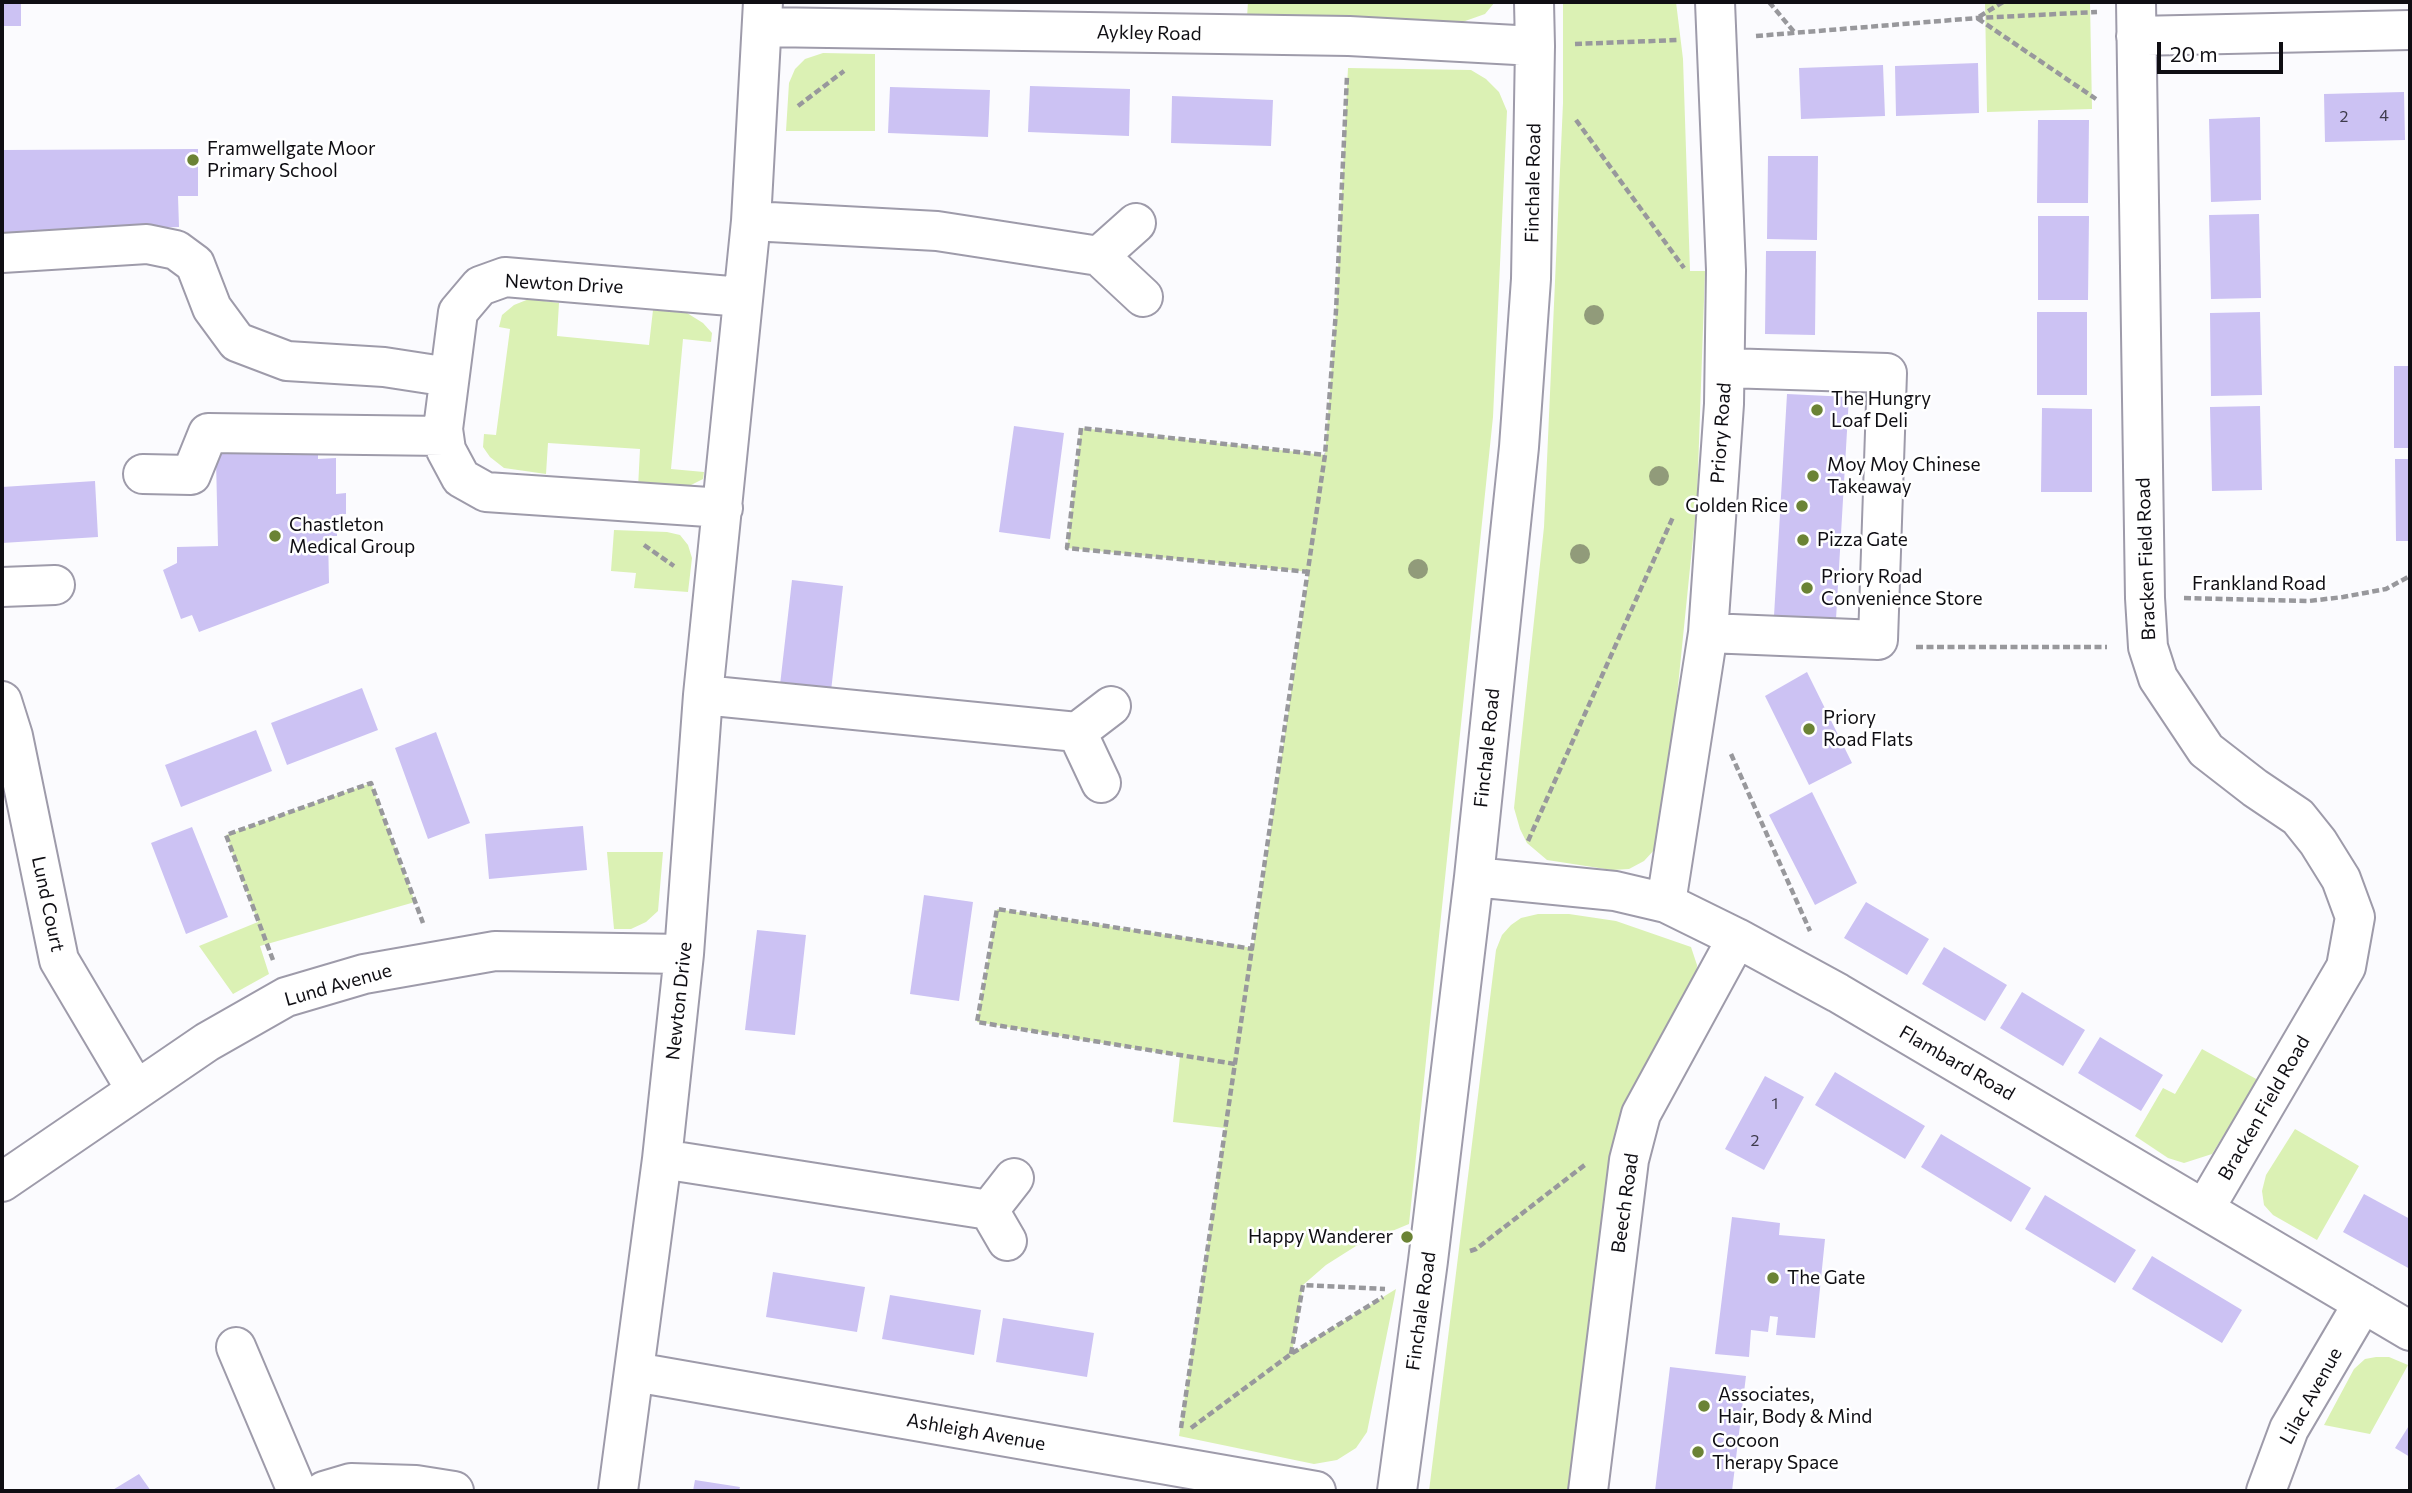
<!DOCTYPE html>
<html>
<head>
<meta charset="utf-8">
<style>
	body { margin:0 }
	#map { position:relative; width:2412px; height:1493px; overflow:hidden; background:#fbfbfe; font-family:Commissioner,sans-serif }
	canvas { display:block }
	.frame { position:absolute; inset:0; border:4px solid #0f0e13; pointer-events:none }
	.scale { position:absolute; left:2157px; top:42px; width:126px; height:32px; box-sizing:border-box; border:4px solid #0f0e13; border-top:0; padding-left:9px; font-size:21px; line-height:24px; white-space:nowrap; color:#0f0e13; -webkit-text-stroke:5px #fff; paint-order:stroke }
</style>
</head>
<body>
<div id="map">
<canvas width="2412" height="1493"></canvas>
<div class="frame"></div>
<div class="scale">20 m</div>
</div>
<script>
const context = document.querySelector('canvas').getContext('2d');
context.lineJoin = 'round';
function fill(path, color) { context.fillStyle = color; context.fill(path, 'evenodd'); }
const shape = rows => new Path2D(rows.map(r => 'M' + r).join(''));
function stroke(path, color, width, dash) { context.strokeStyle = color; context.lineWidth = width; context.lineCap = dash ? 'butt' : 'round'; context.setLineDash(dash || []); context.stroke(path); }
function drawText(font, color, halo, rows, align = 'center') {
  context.font = font + ' Commissioner,sans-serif'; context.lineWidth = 5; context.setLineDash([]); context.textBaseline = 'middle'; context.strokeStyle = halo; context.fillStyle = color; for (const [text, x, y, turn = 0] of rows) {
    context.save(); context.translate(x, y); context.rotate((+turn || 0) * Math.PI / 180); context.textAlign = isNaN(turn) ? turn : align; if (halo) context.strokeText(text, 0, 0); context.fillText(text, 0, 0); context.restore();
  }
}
const green = shape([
	[1248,2,1495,2,1485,14,1451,26,1247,17],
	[1563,2,1676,2,1683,59,1690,271,1705,271,1697,499,1664,824,1655,849,1644,861,1629,869,1612,870,1547,860,1527,843,1520,829,1514,808,1544,527,1563,103],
	[1985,2,2090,2,2092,109,1987,112],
	[823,53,875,54,875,131,786,131,789,83,795,69,805,59],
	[1348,68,1471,70,1486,79,1499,92,1507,111,1493,417,1409,1224,1356,1246,1326,1265,1303,1285,1292,1353,1396,1289,1367,1432,1356,1448,1337,1460,1314,1464,1179,1436,1225,1128,1173,1122,1180,1056,977,1022,997,909,1253,948,1309,572,1067,548,1081,428,1325,455,1336,311],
	[529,299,559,303,557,336,649,345,653,310,687,313,703,323,712,333,711,342,683,339,671,469,704,472,703,479,685,488,638,488,640,449,548,443,546,474,504,468,490,457,483,447,484,434,496,435,510,329,499,327,502,315,514,305],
	[614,530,667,532,680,535,688,545,692,558,688,592,634,588,636,573,611,571],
	[371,783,415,902,260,946,269,974,233,994,199,946,258,922,226,835],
	[607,852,663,852,658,911,646,922,631,929,614,929],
	[1538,914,1569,914,1616,921,1691,947,1697,965,1696,979,1624,1114,1613,1143,1569,1491,1429,1491,1496,950,1502,935,1511,925,1521,918],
	[2202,1049,2258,1080,2212,1154,2184,1163,2168,1158,2135,1136,2163,1088,2175,1094],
	[2295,1129,2359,1166,2317,1240,2273,1215,2264,1205,2262,1191,2266,1175],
	[2376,1357,2389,1357,2408,1365,2370,1434,2324,1425,2354,1369,2365,1359]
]);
const building = shape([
	[2,2,21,2,21,26,2,26],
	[1978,63,1979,113,1896,116,1895,66],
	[1883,65,1885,116,1801,119,1799,68],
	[1030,86,1130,89,1129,136,1028,132],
	[890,87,990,90,988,137,888,133],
	[2404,92,2405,140,2325,142,2324,94],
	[1172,96,1273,100,1271,146,1171,143],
	[2260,117,2261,200,2211,202,2209,119],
	[2038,120,2089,120,2088,203,2037,203],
	[198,149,198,196,178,196,179,227,2,233,2,150],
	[1768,156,1818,156,1817,240,1767,239],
	[2259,214,2261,298,2211,299,2209,215],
	[2038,216,2089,216,2088,300,2038,300],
	[1766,251,1816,251,1815,335,1765,334],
	[2037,312,2087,312,2087,395,2037,395],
	[2260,312,2262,395,2211,396,2210,313],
	[2394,366,2410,366,2410,448,2394,448],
	[1787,394,1849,397,1836,619,1774,616],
	[2260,406,2262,490,2212,491,2210,407],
	[2042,408,2092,409,2092,492,2041,492],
	[1014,426,1064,433,1050,539,999,532],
	[318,440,318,459,336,458,336,494,346,493,346,514,337,515,337,536,328,536,329,583,199,632,192,615,181,619,163,570,177,563,177,547,218,546,216,460,234,442],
	[2395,459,2410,459,2410,541,2396,541],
	[95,481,98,537,2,543,2,487],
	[792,580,843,586,831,691,780,685],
	[1807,672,1852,763,1809,785,1765,696],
	[362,688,378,730,287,765,271,723],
	[256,730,272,771,181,807,165,765],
	[436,732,470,823,428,839,395,748],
	[1812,792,1857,883,1815,905,1769,815],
	[583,826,587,870,489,879,485,834],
	[192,827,228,917,186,934,151,843],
	[924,895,973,902,959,1001,910,994],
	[1866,902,1929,939,1907,975,1844,938],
	[757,930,806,935,795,1035,745,1030],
	[1944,947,2007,985,1985,1021,1922,984],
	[2022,992,2085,1030,2063,1066,2000,1028],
	[2100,1037,2163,1075,2141,1111,2078,1073],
	[1835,1072,1925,1126,1905,1159,1815,1105],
	[1765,1076,1804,1097,1764,1170,1725,1149],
	[1941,1134,2031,1188,2011,1222,1921,1167],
	[2364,1194,2410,1219,2410,1269,2343,1232],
	[2045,1195,2136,1250,2115,1283,2025,1229],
	[1732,1217,1780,1223,1779,1235,1825,1239,1815,1338,1776,1335,1778,1317,1770,1316,1768,1332,1751,1330,1749,1357,1715,1354],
	[2152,1256,2242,1310,2222,1343,2132,1289],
	[773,1272,865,1287,857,1332,766,1317],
	[890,1295,981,1310,974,1355,882,1339],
	[1003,1318,1094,1333,1087,1377,996,1362],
	[1670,1367,1746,1376,1732,1491,1655,1491],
	[2410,1424,2410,1457,2395,1448],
	[139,1474,151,1491,111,1491],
	[695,1480,740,1487,739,1491,693,1491]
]);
const path = shape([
	[1769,2,1795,33],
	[2003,2,1977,18,2096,99],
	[1756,36,1977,18,2097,12],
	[1575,44,1678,40],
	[798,106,844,71],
	[1576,120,1684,268],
	[644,545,674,566],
	[1309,572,1067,548,1081,428,1325,455],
	[2184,598,2309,601,2343,597,2386,589,2410,576],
	[1916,647,2107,647],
	[1731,754,1810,931],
	[1528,841,1673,517],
	[273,960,226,835,371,783,423,923],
	[1235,1064,977,1022,997,909,1253,949],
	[1470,1251,1476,1249,1586,1164],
	[1291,1354,1303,1285,1385,1289],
	[1181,1428,1325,455,1336,311,1347,76],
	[1191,1428,1291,1354,1383,1297]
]);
const minor = shape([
	[2136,2,2145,598,2148,647,2158,678,2206,750,2255,788,2298,817,2318,842,2341,879,2355,917,2346,967,2205,1208],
	[763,27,1349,36,1535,46],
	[2136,36,2410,30],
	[751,221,937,231,1099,256,1143,297],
	[2,253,147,244,176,250,195,264,212,308,237,342,287,361,384,367,449,377],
	[1099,256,1136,223],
	[143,474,191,475,208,433,444,436],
	[723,508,486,492,461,478,446,450,443,429,458,312,480,286,505,277,742,297],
	[2,587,55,585],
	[1708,633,1878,640,1887,373,1725,368],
	[703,695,1077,732,1101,783],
	[2,701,13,736,59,960,136,1090],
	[1077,732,1111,706],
	[1474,877,1615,891,1666,903,1737,938,1838,993,2410,1331],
	[1666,903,1708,633,1724,404,1726,270,1715,2],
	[662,1159,989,1210,1007,1241],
	[2,1182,207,1042,286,997,364,974,495,951,684,954],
	[989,1210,1014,1178],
	[236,1347,297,1491],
	[635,1372,1316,1491],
	[324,1491,351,1483,416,1485,454,1491],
	[618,1491,662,1159,684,954,703,695,751,221,763,2],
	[1397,1491,1428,1261,1474,877,1519,447,1531,279,1535,46,1534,2],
	[1588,1491,1629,1160,1641,1114,1737,938],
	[2266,1491,2289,1429,2363,1303]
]);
const trees = [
	[1594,315],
	[1659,476],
	[1580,554],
	[1418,569]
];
const markers = [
	[193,160,7,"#6b8335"],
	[1817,410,7,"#6b8335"],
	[1813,476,7,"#6b8335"],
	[1802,506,7,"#6b8335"],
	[275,536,7,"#6b8335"],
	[1803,540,7,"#6b8335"],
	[1807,588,7,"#6b8335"],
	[1809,729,7,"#6b8335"],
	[1407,1237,7,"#6b8335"],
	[1773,1278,7,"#6b8335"],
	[1704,1406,7,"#6b8335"],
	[1698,1452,7,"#6b8335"]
];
const numberNames = [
	["4",2384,116],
	["2",2344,117],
	["1",1775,1104],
	["2",1755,1141]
];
const streetNames = [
	["Aykley Road",1149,33,1],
	["Finchale Road",1533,183,-89],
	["Newton Drive",564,284,3],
	["Priory Road",1721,433,-86],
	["Bracken Field Road",2146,559,-92],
	["Frankland Road",2259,584],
	["Finchale Road",1487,748,-84],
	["Lund Court",48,904,78],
	["Lund Avenue",338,985,-16],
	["Newton Drive",679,1001,-84],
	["Flambard Road",1957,1063,30],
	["Bracken Field Road",2264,1108,-60],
	["Beech Road",1625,1203,-82],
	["Finchale Road",1421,1311,-82],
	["Lilac Avenue",2311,1396,-61],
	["Ashleigh Avenue",976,1432,10]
];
const poiNames = [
	["Framwellgate Moor",207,149],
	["Primary School",207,171],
	["The Hungry",1831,399],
	["Loaf Deli",1831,421],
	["Moy Moy Chinese",1827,465],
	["Takeaway",1827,487],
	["Golden Rice",1788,506,"right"],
	["Chastleton",289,525],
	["Medical Group",289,547],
	["Pizza Gate",1817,540],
	["Priory Road",1821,577],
	["Convenience Store",1821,599],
	["Priory",1823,718],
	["Road Flats",1823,740],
	["Happy Wanderer",1393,1237,"right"],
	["The Gate",1787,1278],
	["Associates,",1718,1395],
	["Hair, Body & Mind",1718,1417],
	["Cocoon",1712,1441],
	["Therapy Space",1712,1463]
];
fill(green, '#dbf1b4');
fill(building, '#ccc2f3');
stroke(minor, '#9e9baa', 42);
stroke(path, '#98989c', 4.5, [7, 3.5]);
stroke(minor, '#fff', 38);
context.fillStyle = '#919b7a';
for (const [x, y] of trees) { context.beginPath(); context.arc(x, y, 10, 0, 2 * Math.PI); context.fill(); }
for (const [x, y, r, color] of markers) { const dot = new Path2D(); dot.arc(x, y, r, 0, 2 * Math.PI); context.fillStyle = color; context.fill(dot); stroke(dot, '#fff', 2.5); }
drawText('16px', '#3e3b4b', null, numberNames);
drawText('19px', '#0f0e13', '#fff', streetNames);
drawText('19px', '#0f0e13', '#fff', poiNames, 'left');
</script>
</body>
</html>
